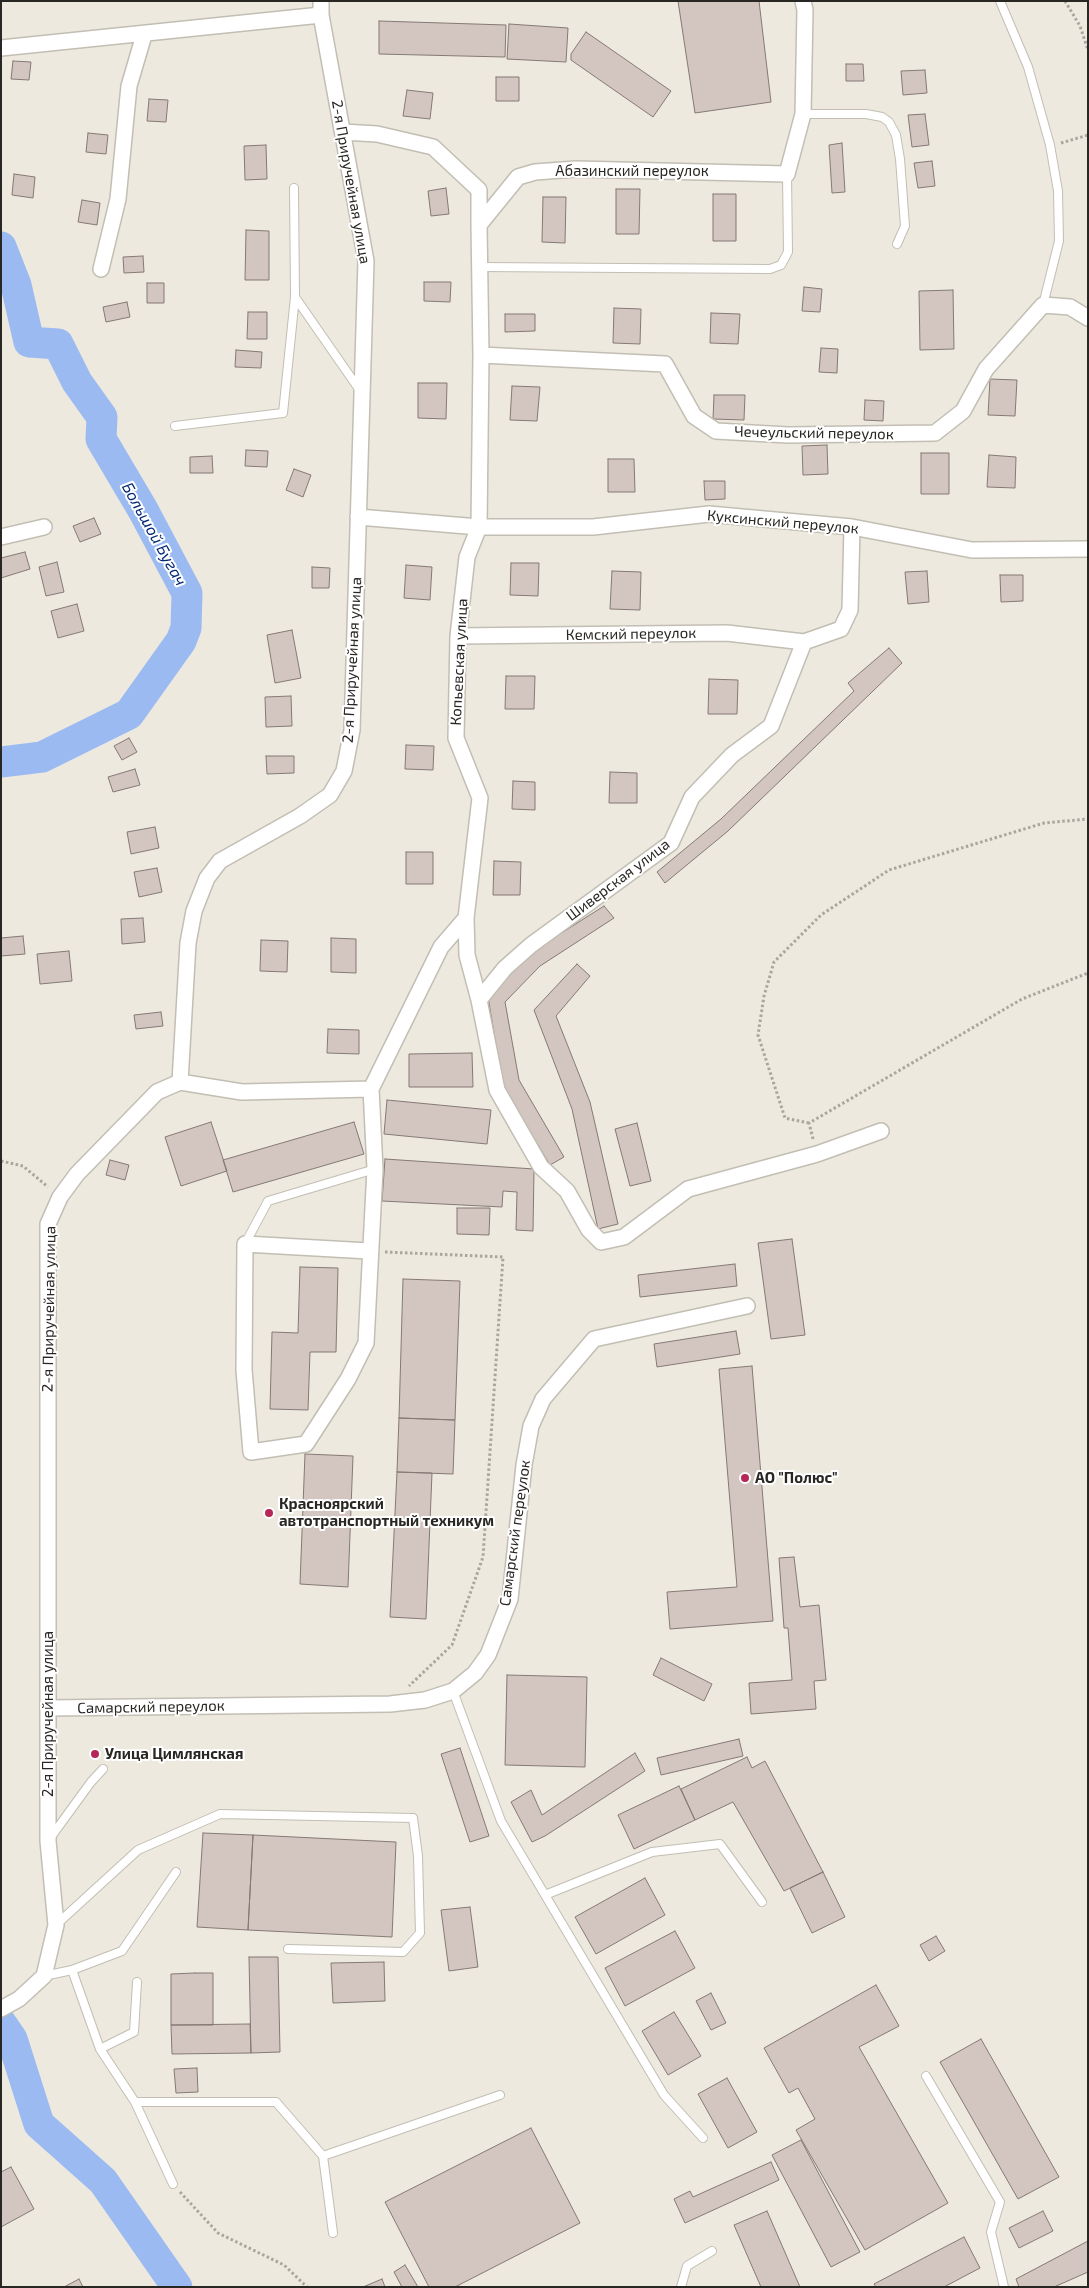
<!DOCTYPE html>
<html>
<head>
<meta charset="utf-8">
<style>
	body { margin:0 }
	#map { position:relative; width:1089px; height:2288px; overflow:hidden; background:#ede9de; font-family:"Exo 2",sans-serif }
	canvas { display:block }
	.frame { position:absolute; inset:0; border:2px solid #292723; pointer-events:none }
</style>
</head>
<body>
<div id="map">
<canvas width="1089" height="2288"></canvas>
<div class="frame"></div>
</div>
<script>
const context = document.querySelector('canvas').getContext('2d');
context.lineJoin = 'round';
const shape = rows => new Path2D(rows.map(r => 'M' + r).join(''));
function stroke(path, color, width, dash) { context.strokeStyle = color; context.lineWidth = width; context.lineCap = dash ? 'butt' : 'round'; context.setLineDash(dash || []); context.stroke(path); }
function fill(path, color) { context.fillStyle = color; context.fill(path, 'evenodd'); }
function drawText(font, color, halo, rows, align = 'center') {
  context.font = font + ' "Exo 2",sans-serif'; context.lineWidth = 4; context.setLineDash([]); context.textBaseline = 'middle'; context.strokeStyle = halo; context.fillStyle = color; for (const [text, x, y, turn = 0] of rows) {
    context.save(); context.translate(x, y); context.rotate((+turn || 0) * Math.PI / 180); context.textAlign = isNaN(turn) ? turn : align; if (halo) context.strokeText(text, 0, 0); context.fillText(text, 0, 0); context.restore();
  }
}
const river = shape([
	[1,247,16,285,29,342,58,344,77,382,102,417,101,439,143,510,187,593,186,628,181,641,129,714,42,757,1,762],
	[1,2023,12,2039,39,2124,103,2181,177,2287]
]);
const building = shape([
	[678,1,759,1,771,102,695,113,678,1],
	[379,21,506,25,505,57,379,54,379,21],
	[509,24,568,28,566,62,507,59,509,24],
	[586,32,671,91,653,117,571,60,571,54,586,32],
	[13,61,31,62,29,80,11,79,13,61],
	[846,64,863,64,864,81,846,81,846,64],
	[925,70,927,93,903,95,901,71,925,70],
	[496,77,519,77,519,101,496,101,496,77],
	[407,90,433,93,430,119,403,116,407,90],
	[149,99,168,100,166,122,147,121,149,99],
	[925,114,929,145,912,147,908,115,925,114],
	[88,133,108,135,106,154,86,152,88,133],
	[842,143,845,192,832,193,829,145,842,143],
	[266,145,267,179,245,180,244,146,266,145],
	[932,161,935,186,918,188,914,163,932,161],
	[14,174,35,177,33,198,12,195,14,174],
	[446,188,449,214,431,216,428,191,446,188],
	[616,189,640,189,639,234,616,234,616,189],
	[713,194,736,194,736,241,713,241,713,194],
	[543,197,566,197,565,243,542,242,543,197],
	[82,200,100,203,97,225,78,222,82,200],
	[246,230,269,231,269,280,245,280,246,230],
	[143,256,144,272,124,273,123,257,143,256],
	[424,282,451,282,450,302,424,301,424,282],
	[147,283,164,283,164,303,147,303,147,283],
	[804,287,822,289,820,312,802,311,804,287],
	[953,290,954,349,920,350,919,291,953,290],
	[127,302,130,317,106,322,103,307,127,302],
	[614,308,641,309,640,344,613,343,614,308],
	[248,312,267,312,267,339,247,339,248,312],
	[711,313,740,314,738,344,710,343,711,313],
	[505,314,535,314,535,331,505,332,505,314],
	[821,348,838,349,837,373,819,372,821,348],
	[236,350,262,352,261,368,235,367,236,350],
	[990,379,1017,380,1015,416,988,415,990,379],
	[418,383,447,383,446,419,418,418,418,383],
	[512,386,540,387,537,421,510,420,512,386],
	[714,395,745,395,744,420,713,419,714,395],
	[865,400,884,401,883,421,864,420,865,400],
	[827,445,828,474,803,475,802,446,827,445],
	[246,450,268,451,267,467,245,466,246,450],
	[921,453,949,453,949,494,921,494,921,453],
	[989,455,1016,457,1015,488,987,487,989,455],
	[212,456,213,473,190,473,190,457,212,456],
	[608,459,634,459,635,492,608,492,608,459],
	[294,469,311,475,303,497,286,490,294,469],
	[704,481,725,481,725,499,705,500,704,481],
	[94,518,101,534,80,542,73,526,94,518],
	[25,552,30,569,1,578,1,558,25,552],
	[57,562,64,592,46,596,39,567,57,562],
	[511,563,539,563,538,596,510,595,511,563],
	[406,565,432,567,430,600,404,598,406,565],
	[312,567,330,568,329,588,312,588,312,567],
	[612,571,641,572,640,610,610,609,612,571],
	[927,571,929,602,908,604,905,572,927,571],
	[1000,575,1023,575,1023,601,1001,602,1000,575],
	[77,604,84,631,58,638,51,611,77,604],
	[292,630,301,678,275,683,267,635,292,630],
	[889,648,902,663,728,831,665,883,657,872,721,819,854,691,848,683,889,648],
	[506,676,535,676,534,709,505,709,506,676],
	[709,679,738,680,737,714,708,714,709,679],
	[291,696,292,726,266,727,265,697,291,696],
	[129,738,137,752,122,760,114,746,129,738],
	[406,745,434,746,433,770,405,769,406,745],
	[266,756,294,756,294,773,267,774,266,756],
	[135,769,140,785,113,792,108,777,135,769],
	[610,772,637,773,637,803,609,803,610,772],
	[513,781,535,782,535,810,512,809,513,781],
	[155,827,159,848,131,854,127,832,155,827],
	[406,852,433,852,433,884,406,884,406,852],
	[494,861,521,862,520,895,493,895,494,861],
	[157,868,162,892,139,897,134,872,157,868],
	[604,906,614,918,540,966,505,1002,519,1080,564,1157,550,1165,503,1087,488,997,530,953,604,906],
	[143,918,145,942,122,944,121,919,143,918],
	[23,936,25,954,1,956,1,938,23,936],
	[331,938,356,939,356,973,331,972,331,938],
	[261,940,288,941,287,972,260,971,261,940],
	[69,951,72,981,40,984,37,954,69,951],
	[577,964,590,976,556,1016,590,1102,618,1224,598,1229,572,1109,534,1010,577,964],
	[161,1012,163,1026,136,1029,134,1015,161,1012],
	[328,1029,359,1030,359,1054,327,1053,328,1029],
	[472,1053,473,1087,409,1087,409,1054,472,1053],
	[387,1100,491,1110,487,1144,384,1134,387,1100],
	[211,1122,227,1171,181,1186,165,1137,211,1122],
	[354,1122,364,1154,233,1192,223,1160,354,1122],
	[637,1123,651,1181,630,1186,615,1129,637,1123],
	[385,1159,534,1169,533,1231,516,1230,517,1192,503,1191,502,1207,382,1201,385,1159],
	[110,1160,129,1165,125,1180,106,1175,110,1160],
	[457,1208,490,1208,489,1235,457,1234,457,1208],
	[792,1239,805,1335,771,1339,758,1243,792,1239],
	[735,1264,737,1286,640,1297,638,1275,735,1264],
	[300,1267,338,1268,336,1352,310,1352,308,1410,270,1409,272,1332,298,1333,300,1267],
	[403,1279,460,1281,455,1420,399,1418,403,1279],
	[736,1331,740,1354,657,1367,654,1344,736,1331],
	[752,1366,773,1621,670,1629,667,1592,737,1587,719,1369,752,1366],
	[399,1418,455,1420,453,1474,397,1472,399,1418],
	[305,1454,353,1456,348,1587,300,1584,305,1454],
	[397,1472,432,1473,426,1619,390,1617,397,1472],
	[794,1557,800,1607,819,1605,826,1680,814,1681,816,1709,751,1714,749,1683,792,1680,788,1628,784,1628,779,1558,794,1557],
	[661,1658,712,1684,704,1701,653,1675,661,1658],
	[507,1675,587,1677,585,1767,505,1765,507,1675],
	[739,1739,743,1756,661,1775,657,1758,739,1739],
	[460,1748,489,1836,470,1842,441,1754,460,1748],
	[635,1753,645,1771,545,1836,532,1842,511,1802,531,1790,542,1815,635,1753],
	[747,1757,752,1768,765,1761,823,1872,784,1891,733,1802,695,1820,681,1789,747,1757],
	[679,1786,695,1820,634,1849,618,1815,679,1786],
	[203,1833,253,1835,248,1930,197,1927,203,1833],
	[253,1835,396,1842,392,1937,248,1930,253,1835],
	[823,1872,845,1917,812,1933,790,1888,823,1872],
	[645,1878,665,1915,596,1954,575,1917,645,1878],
	[470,1907,478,1967,449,1971,441,1910,470,1907],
	[675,1931,695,1968,625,2006,605,1968,675,1931],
	[936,1936,945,1951,929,1961,920,1945,936,1936],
	[249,1957,278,1957,280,2052,251,2053,249,1957],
	[384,1962,385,2001,333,2003,331,1963,384,1962],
	[195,1973,213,1973,213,2025,171,2025,171,1974,195,1973],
	[876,1985,899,2026,859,2047,948,2203,865,2250,796,2130,815,2119,798,2088,789,2093,764,2048,876,1985],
	[711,1993,726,2023,711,2030,696,2001,711,1993],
	[674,2012,701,2056,668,2075,642,2031,674,2012],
	[250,2024,251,2053,172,2054,171,2025,250,2024],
	[981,2039,1059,2177,1018,2199,940,2062,981,2039],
	[197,2068,198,2092,176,2093,174,2069,197,2068],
	[727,2078,757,2132,728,2148,698,2094,727,2078],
	[531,2128,580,2223,455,2287,429,2287,385,2202,531,2128],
	[801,2140,860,2252,831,2267,772,2155,801,2140],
	[771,2162,779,2180,685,2223,674,2199,690,2191,693,2197,771,2162],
	[11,2167,34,2209,1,2227,1,2172,11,2167],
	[767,2211,800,2287,761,2287,734,2225,767,2211],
	[1043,2211,1053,2231,1019,2248,1009,2228,1043,2211],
	[964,2237,980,2268,944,2287,876,2287,874,2284,964,2237],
	[1088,2241,1088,2272,1054,2287,1019,2287,1016,2279,1088,2241],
	[405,2265,418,2287,402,2287,394,2272,405,2265],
	[79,2279,83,2287,64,2287,79,2279],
	[382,2279,385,2287,363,2287,382,2279]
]);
const path = shape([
	[1065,1,1080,26,1088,50],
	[1061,143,1088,135],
	[809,1123,785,1118,758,1035,764,996,774,962,821,915,889,870,1044,823,1088,819],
	[813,1139,809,1123,1022,999,1088,973],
	[1,1161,23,1166,48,1187],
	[385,1252,503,1257,483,1557,452,1645,409,1686],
	[180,2192,218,2233,284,2265,307,2287]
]);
const service = shape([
	[1000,1,1028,67,1050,145,1058,191,1059,241,1043,305],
	[803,114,866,114,882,117,889,122,896,135,900,159,905,226,897,244],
	[480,267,770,269,781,265,788,252,787,174],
	[295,297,361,392],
	[175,426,283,413,295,297,294,188],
	[245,1244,268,1201,375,1169],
	[453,1691,501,1821,664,2095,703,2138],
	[51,1837,91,1782,103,1769],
	[545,1895,652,1852,720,1844,762,1902],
	[57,1924,138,1850,220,1814,413,1818,418,1856,420,1933,403,1952,288,1949],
	[72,1970,122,1951,176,1872],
	[44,1976,72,1970,100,2049,135,2102,173,2184],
	[100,2049,134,2032,137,1982],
	[926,2076,1000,2202,991,2232,1004,2287],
	[135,2102,276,2102,323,2156,333,2233],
	[323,2156,500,2095],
	[681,2287,687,2266,712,2251]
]);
const minor = shape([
	[1,48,321,15],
	[343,132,377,134,433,147,479,190,479,225,518,177,535,172,576,169,787,174,803,114,805,10,803,1],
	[101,269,118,199,129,86,144,35],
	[481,355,665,364,694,416,716,431,788,435,935,433,963,411,986,369,1043,305,1070,307,1088,318],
	[358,517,479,527,593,527,709,514,852,527,972,550,1088,549],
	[1,537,44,527],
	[458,636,727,633,804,642],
	[466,918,467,955,479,1000,497,1090,541,1167,567,1191,589,1230,601,1242,624,1237,688,1189,817,1154,881,1131],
	[479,1000,505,968,531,945,671,843,692,797,732,755,771,726,804,642,841,629,850,610,852,527],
	[180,1082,242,1092,371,1089,441,947,466,918,480,798,456,738,458,636,467,557,479,527,481,355,479,225],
	[369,1251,245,1244,244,1370,251,1452,306,1444,348,1379,366,1343,375,1169,371,1089],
	[48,1708,390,1704,425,1700,453,1691,475,1673,488,1655,510,1599,524,1465,531,1426,543,1399,594,1339,747,1306],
	[1,2009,19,1999,44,1976,56,1925,48,1841,48,1224,60,1197,77,1174,157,1092,180,1082,188,943,194,911,207,878,220,861,300,816,330,795,344,771,352,730,366,261,321,15,321,1]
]);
const markers = [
	[745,1478,5,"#b62758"],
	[269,1513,5,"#b62758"],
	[95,1754,5,"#b62758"]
];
const streetNames = [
	["Абазинский переулок",632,171],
	["2-я Приручейная улица",351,182,80],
	["Чечеульский переулок",814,433,1],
	["Куксинский переулок",783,522,5],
	["Кемский переулок",631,634,-1],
	["2-я Приручейная улица",352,660,-87],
	["Копьевская улица",459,662,-87],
	["Шиверская улица",618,880,-37],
	["2-я Приручейная улица",49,1309,-89],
	["Самарский переулок",515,1533,-82],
	["Самарский переулок",151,1707,-1],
	["2-я Приручейная улица",48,1714,-90]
];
const poiNames = [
	["АО \"Полюс\"",755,1478],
	["Красноярский",279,1504],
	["автотранспортный техникум",279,1521],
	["Улица Цимлянская",105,1754]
];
const waterNames = [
	["Большой Бугач",154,534,61]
];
stroke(river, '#9cbaf2', 31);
fill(building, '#d3c6c1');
stroke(building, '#857975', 1);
stroke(service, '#c2beb3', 10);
stroke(minor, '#c2beb3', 18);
stroke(path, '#aaa69e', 3, [2.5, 2.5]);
stroke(service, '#fff', 8);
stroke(minor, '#fff', 15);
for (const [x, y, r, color] of markers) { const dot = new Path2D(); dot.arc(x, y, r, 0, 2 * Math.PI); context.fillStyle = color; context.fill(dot); stroke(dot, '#fff', 2); }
drawText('15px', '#292723', '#fff', streetNames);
drawText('bold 15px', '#292723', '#fff', poiNames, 'left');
drawText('italic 16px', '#052976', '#fff', waterNames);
</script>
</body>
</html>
